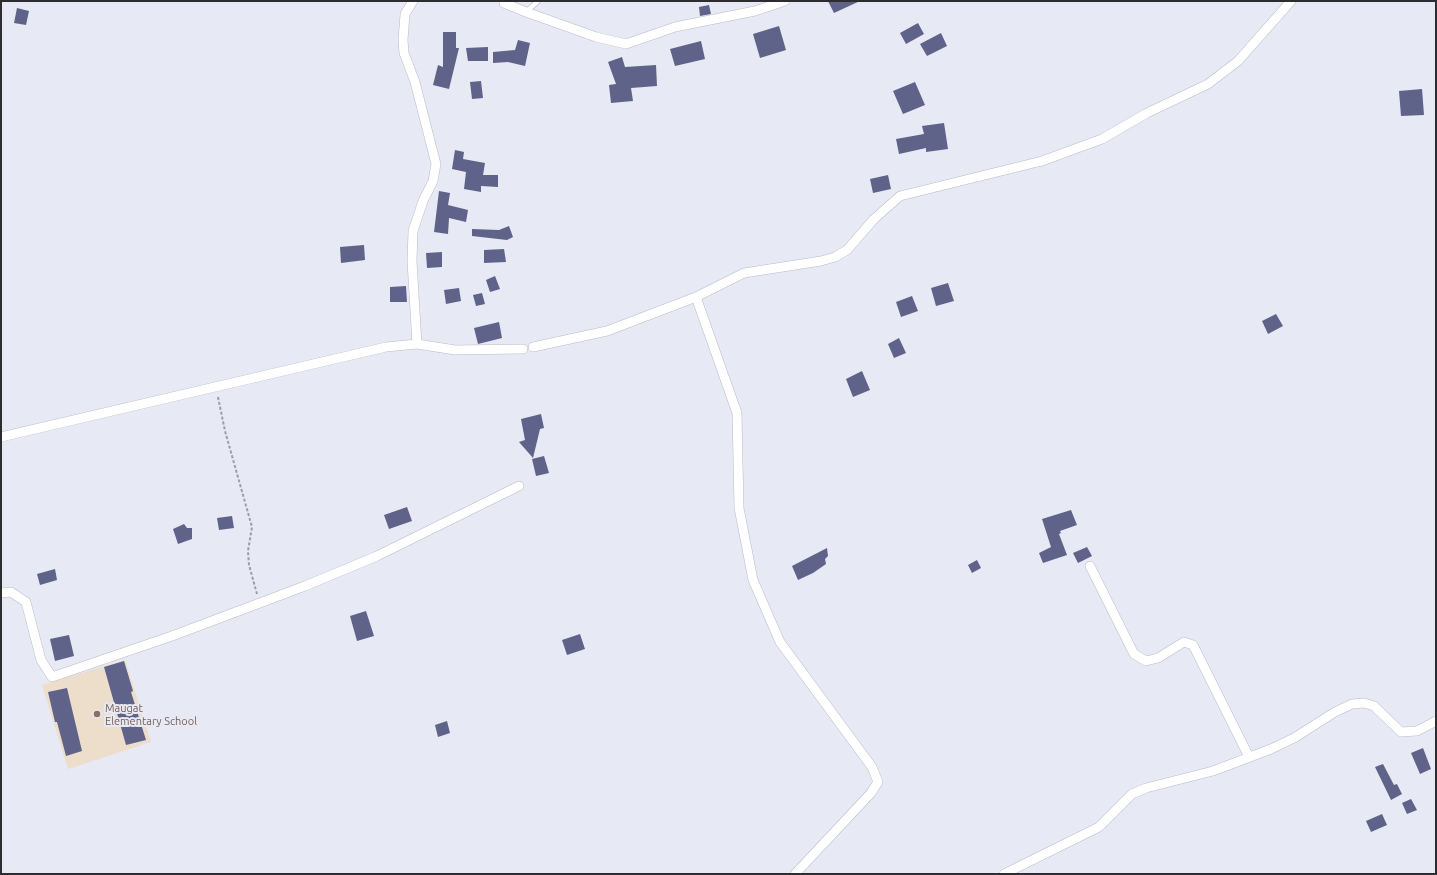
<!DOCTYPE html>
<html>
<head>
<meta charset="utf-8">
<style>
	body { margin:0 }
	#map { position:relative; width:1437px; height:875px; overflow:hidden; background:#e7e9f4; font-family:Ubuntu,sans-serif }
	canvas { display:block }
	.frame { position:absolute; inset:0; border:2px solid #2d2d31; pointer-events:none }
</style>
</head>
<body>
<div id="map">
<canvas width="1437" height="875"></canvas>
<div class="frame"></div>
</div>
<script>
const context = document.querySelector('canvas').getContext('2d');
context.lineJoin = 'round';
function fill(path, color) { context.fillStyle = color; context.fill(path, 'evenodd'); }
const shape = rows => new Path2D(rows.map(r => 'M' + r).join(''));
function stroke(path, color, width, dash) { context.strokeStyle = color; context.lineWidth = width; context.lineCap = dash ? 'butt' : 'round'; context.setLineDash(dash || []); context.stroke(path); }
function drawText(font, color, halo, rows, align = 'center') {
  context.font = font + ' Ubuntu,sans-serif'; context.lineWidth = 4; context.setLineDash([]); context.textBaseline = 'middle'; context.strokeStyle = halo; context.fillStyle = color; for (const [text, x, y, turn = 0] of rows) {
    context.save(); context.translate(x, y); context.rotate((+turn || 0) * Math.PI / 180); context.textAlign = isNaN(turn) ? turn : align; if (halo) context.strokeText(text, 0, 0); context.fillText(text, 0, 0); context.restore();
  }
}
const education = shape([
	[125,660,151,742,68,769,42,685]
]);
const building = shape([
	[828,1,860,1,834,13],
	[709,5,711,14,700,16,699,7],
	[17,8,29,11,26,25,14,23],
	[918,23,924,34,906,44,900,33],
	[779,26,786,50,760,58,753,34],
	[443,32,456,32,456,48,459,48,449,89,433,85,438,65,443,67],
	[941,33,947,46,927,56,920,44],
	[518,40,530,43,525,66,508,62,493,63,493,52,515,50],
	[701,41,705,59,675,66,670,49],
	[488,47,488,61,468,61,466,48],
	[622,57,625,67,656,65,657,86,631,88,633,101,611,103,609,85,616,84,608,62],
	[481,81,483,98,472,99,470,82],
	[915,82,925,105,903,114,893,91],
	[1422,89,1424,115,1401,116,1399,91],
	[944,123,948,149,926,152,926,148,899,154,896,139,924,134,922,126],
	[455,150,464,152,463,159,485,163,483,175,498,175,498,187,481,186,481,192,464,189,466,172,452,169],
	[888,175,891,189,873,193,870,179],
	[439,191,450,193,448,205,468,210,466,222,449,218,448,234,434,232],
	[509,226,513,237,507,240,472,236,472,229,499,230],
	[364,245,365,260,341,263,340,247],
	[504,249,506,262,484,263,484,250],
	[442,252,442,267,427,268,426,253],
	[495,276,500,289,490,292,486,280],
	[948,283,954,301,936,306,931,288],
	[406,286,407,302,390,302,390,287],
	[459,288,461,301,446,304,444,290],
	[482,293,485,304,476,306,473,295],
	[912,296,918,311,901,317,896,302],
	[1276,314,1283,326,1268,334,1262,321],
	[499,322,502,338,478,344,474,328],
	[899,338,906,353,894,358,888,344],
	[862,371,870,390,853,397,846,379],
	[541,414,544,428,540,429,533,458,519,442,525,440,521,419],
	[544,456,549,473,536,476,532,459],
	[407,507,412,521,389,529,384,515],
	[1071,510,1077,525,1060,531,1061,533,1059,534,1067,555,1043,563,1039,553,1051,547,1042,519],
	[232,516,234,528,219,530,217,518],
	[184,524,187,528,192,528,192,539,178,544,173,529],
	[1087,547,1092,556,1078,563,1073,553],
	[827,548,828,556,825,559,826,564,813,573,798,580,792,566],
	[977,560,981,568,972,573,968,565],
	[55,569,57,580,40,585,37,574],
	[366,611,374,636,357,641,350,616],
	[580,634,585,649,567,655,562,640],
	[69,635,74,656,55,661,50,639],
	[124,661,133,691,131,692,146,740,126,745,104,667],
	[67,688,82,751,66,756,57,722,55,722,48,692],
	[447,721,450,733,438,737,435,725],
	[1423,748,1431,769,1420,774,1411,753],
	[1383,764,1394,785,1397,784,1402,794,1391,800,1375,767],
	[1411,799,1417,810,1407,814,1402,803],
	[1382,814,1387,825,1371,832,1366,821]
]);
const path = shape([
	[218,397,225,431,252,527,248,551,249,565,257,594]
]);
const service = shape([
	[526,12,538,1]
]);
const minor = shape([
	[413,1,405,14,403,40,404,53,415,82,436,164,433,181,423,201,413,231,412,261,417,344],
	[504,1,504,3,526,12,596,37,626,44,675,27,755,11,785,1],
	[696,297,737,413,739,508,753,580,780,642,872,767,878,782,871,793,795,874],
	[533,347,607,331,696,297,744,273,821,261,835,257,847,250,874,219,900,196,1042,161,1102,139,1147,113,1208,84,1238,61,1291,1],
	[1,437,386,347,417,344,455,350,523,349],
	[1090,566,1134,654,1146,661,1158,658,1184,642,1193,645,1249,757],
	[1,593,11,592,26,602,41,660,52,677,172,636,305,586,377,556,519,486],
	[1004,874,1099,827,1132,794,1146,788,1213,771,1271,749,1294,738,1335,712,1352,704,1364,703,1374,706,1401,732,1417,731,1436,721]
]);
const markers = [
	[97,714,4,"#8d6e63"]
];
const educationNames = [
	["Maugat",105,708],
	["Elementary School",105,721]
];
fill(education, '#edddcb');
fill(building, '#5f6289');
stroke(service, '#b9bbc6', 6);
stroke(minor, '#b9bbc6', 10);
stroke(path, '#9c9ea6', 2, [3, 2]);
stroke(service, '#fff', 4.5);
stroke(minor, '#fff', 9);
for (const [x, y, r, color] of markers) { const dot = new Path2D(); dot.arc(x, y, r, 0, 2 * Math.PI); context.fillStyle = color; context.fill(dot); stroke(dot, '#e7e9f4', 1.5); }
drawText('11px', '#785e54', '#e7e9f4', educationNames, 'left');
</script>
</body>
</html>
